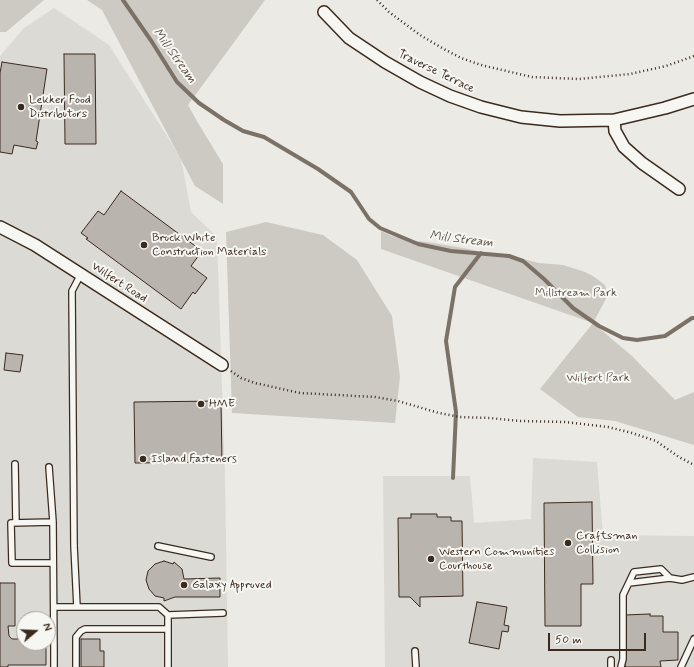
<!DOCTYPE html>
<html>
<head>
<meta charset="utf-8">
<style>
	body { margin:0 }
	#map { position:relative; width:694px; height:667px; overflow:hidden; background:#ebeae5; font-family:Mynerve,sans-serif }
	canvas { display:block }
	.north { position:absolute; left:16px; top:611px; width:40px; height:40px; box-sizing:border-box; background:#f6f6f2; border:1px solid #aba49d; border-radius:50%; rotate:71deg; font-size:11px; font-weight:700; line-height:16px; text-align:center; color:#3b2a1e }
	.north::after { content:''; display:block; margin:auto; width:14px; height:18px; background:#3b2a1e; clip-path:polygon(50% 0,100% 100%,50% 72%,0 100%) }
	.scale { position:absolute; left:548px; top:633px; width:98px; height:18px; box-sizing:border-box; border:2px solid #3b2a1e; border-top:0; padding-left:5px; font-size:12px; line-height:14px; white-space:nowrap; color:#3b2a1e; -webkit-text-stroke:3px #f6f6f2; paint-order:stroke }
</style>
</head>
<body>
<div id="map">
<canvas width="694" height="667"></canvas>
<div class="north">N</div>
<div class="scale">50 m</div>
</div>
<script>
const context = document.querySelector('canvas').getContext('2d');
context.lineJoin = 'round';
function fill(path, color) { context.fillStyle = color; context.fill(path, 'evenodd'); }
const shape = rows => new Path2D(rows.map(r => 'M' + r).join(''));
function stroke(path, color, width, dash) { context.strokeStyle = color; context.lineWidth = width; context.lineCap = dash ? 'butt' : 'round'; context.setLineDash(dash || []); context.stroke(path); }
function drawText(font, color, halo, rows, align = 'center') {
  context.font = font + ' Mynerve,sans-serif'; context.lineWidth = 4; context.setLineDash([]); context.textBaseline = 'middle'; context.strokeStyle = halo; context.fillStyle = color; for (const [text, x, y, turn = 0] of rows) {
    context.save(); context.translate(x, y); context.rotate((+turn || 0) * Math.PI / 180); context.textAlign = isNaN(turn) ? turn : align; if (halo) context.strokeText(text, 0, 0); context.fillText(text, 0, 0); context.restore();
  }
}
const built = shape([
	[54,8,109,45,181,158,191,212,217,237,225,477,228,667,0,667,0,56,24,28],
	[24,619,48,619,48,643,24,643],
	[533,458,597,462,603,535,694,536,694,667,385,667,383,476,470,476,474,523,531,519]
]);
const green = shape([
	[0,0,44,0,6,32,0,32],
	[87,0,265,0,188,105,198,123,223,164,223,204,195,186,102,10],
	[266,222,323,235,357,260,392,316,400,377,395,423,232,413,226,232],
	[381,231,392,236,408,240,427,242,469,249,486,253,516,257,539,263,563,265,585,272,593,276,605,285,608,295,593,323,632,356,675,400,694,392,694,445,615,421,578,417,540,389,593,323,381,249]
]);
const stream = shape([
	[123,0,152,42,177,82,199,103,224,120,243,131,264,137,318,169,351,192,369,219,380,228,418,244,451,251,509,256,523,261,544,279,573,308,599,326,623,338,637,340,665,336,692,318,694,318],
	[453,478,456,412,446,341,455,287,481,253]
]);
const building = shape([
	[64,54,95,54,96,144,65,144,64,54],
	[2,62,47,69,36,141,38,142,36,149,14,145,12,154,0,152,0,73,2,62],
	[121,191,202,251,191,266,207,278,195,294,193,292,181,309,86,239,88,238,81,233,98,211,104,215,121,191],
	[6,353,23,355,20,372,4,370,6,353],
	[221,401,222,462,135,463,134,402,221,401],
	[592,502,593,584,581,584,581,626,545,626,544,503,592,502],
	[411,514,437,514,437,517,451,517,451,521,462,521,463,596,420,597,420,607,410,597,399,597,398,518,411,518,411,514],
	[164,561,173,564,174,562,182,569,184,579,220,578,220,597,175,597,164,601,164,598,155,596,149,589,146,580,148,571,155,564,164,561],
	[0,583,15,583,15,626,8,626,9,636,12,639,24,639,24,643,46,643,46,665,8,665,8,667,0,667,0,583],
	[477,602,507,607,504,625,509,626,508,632,502,631,499,649,469,643,477,602],
	[650,614,650,616,663,616,663,632,678,632,678,660,660,661,661,667,625,667,625,615,650,614],
	[81,639,100,639,100,651,104,651,104,667,81,667,81,639]
]);
const path = shape([
	[377,0,389,12,420,35,442,48,461,58,481,65,532,77,579,79,630,74,666,66,694,56],
	[231,371,241,378,255,383,300,393,375,397,398,401,439,413,460,417,490,418,520,421,565,422,608,427,632,433,656,441,679,457,694,465]
]);
const service = shape([
	[81,274,72,291,74,546,77,607,159,607,168,615,168,667],
	[15,464,16,523],
	[49,467,53,522],
	[158,546,211,557],
	[53,563,12,563,11,523,53,522,54,651,54,667],
	[629,583,670,578],
	[54,607,77,607],
	[168,615,223,613],
	[415,651,416,667],
	[611,660,611,667],
	[76,667,76,637,81,631,85,629,168,629],
	[621,667,623,659,623,595,634,572,661,569,670,578,682,580,694,577],
	[681,667,694,639]
]);
const minor = shape([
	[324,12,349,38,385,62,420,82,450,96,481,107,521,117,560,121,614,120,665,108,694,99],
	[614,120,615,131,624,147,642,163,679,189],
	[0,227,35,245,222,365]
]);
const markers = [
	[21,107,4,"#3b2a1e"],
	[144,245,4,"#3b2a1e"],
	[201,404,4,"#3b2a1e"],
	[143,459,4,"#3b2a1e"],
	[568,543,4,"#3b2a1e"],
	[431,559,4,"#3b2a1e"],
	[184,585,4,"#3b2a1e"]
];
const streetNames = [
	["Traverse Terrace",436,72,26],
	["Wilfert Road",119,283,33]
];
const poiNames = [
	["Lekker Food",29,100],
	["Distributors",29,114],
	["Brock White",152,238],
	["Construction Materials",152,252],
	["HME",209,404],
	["Island Fasteners",151,459],
	["Craftsman",576,536],
	["Collision",576,550],
	["Western Communities",439,552],
	["Courthouse",439,566],
	["Galaxy Approved",192,585]
];
const parkNames = [
	["Millstream Park",576,293],
	["Wilfert Park",598,378]
];
const waterNames = [
	["Mill Stream",174,56,54],
	["Mill Stream",461,240,7]
];
fill(built, '#dcdad4');
fill(green, '#cdcac4');
stroke(stream, '#7c7167', 4);
fill(building, '#bab4ae');
stroke(building, '#3b2a1e', 1);
stroke(service, '#3b2a1e', 8);
stroke(minor, '#3b2a1e', 14);
stroke(path, '#3b2a1e', 2.5, [1, 3]);
stroke(service, '#f6f6f2', 5.5);
stroke(minor, '#f6f6f2', 11);
for (const [x, y, r, color] of markers) { const dot = new Path2D(); dot.arc(x, y, r, 0, 2 * Math.PI); context.fillStyle = color; context.fill(dot); stroke(dot, '#f6f6f2', 1.5); }
drawText('12px', '#3b2a1e', '#f6f6f2', streetNames);
drawText('12px', '#3b2a1e', '#f6f6f2', poiNames, 'left');
drawText('12px', '#605248', '#f6f6f2', parkNames);
drawText('italic 13px', '#615449', '#f6f6f2', waterNames);
</script>
</body>
</html>
